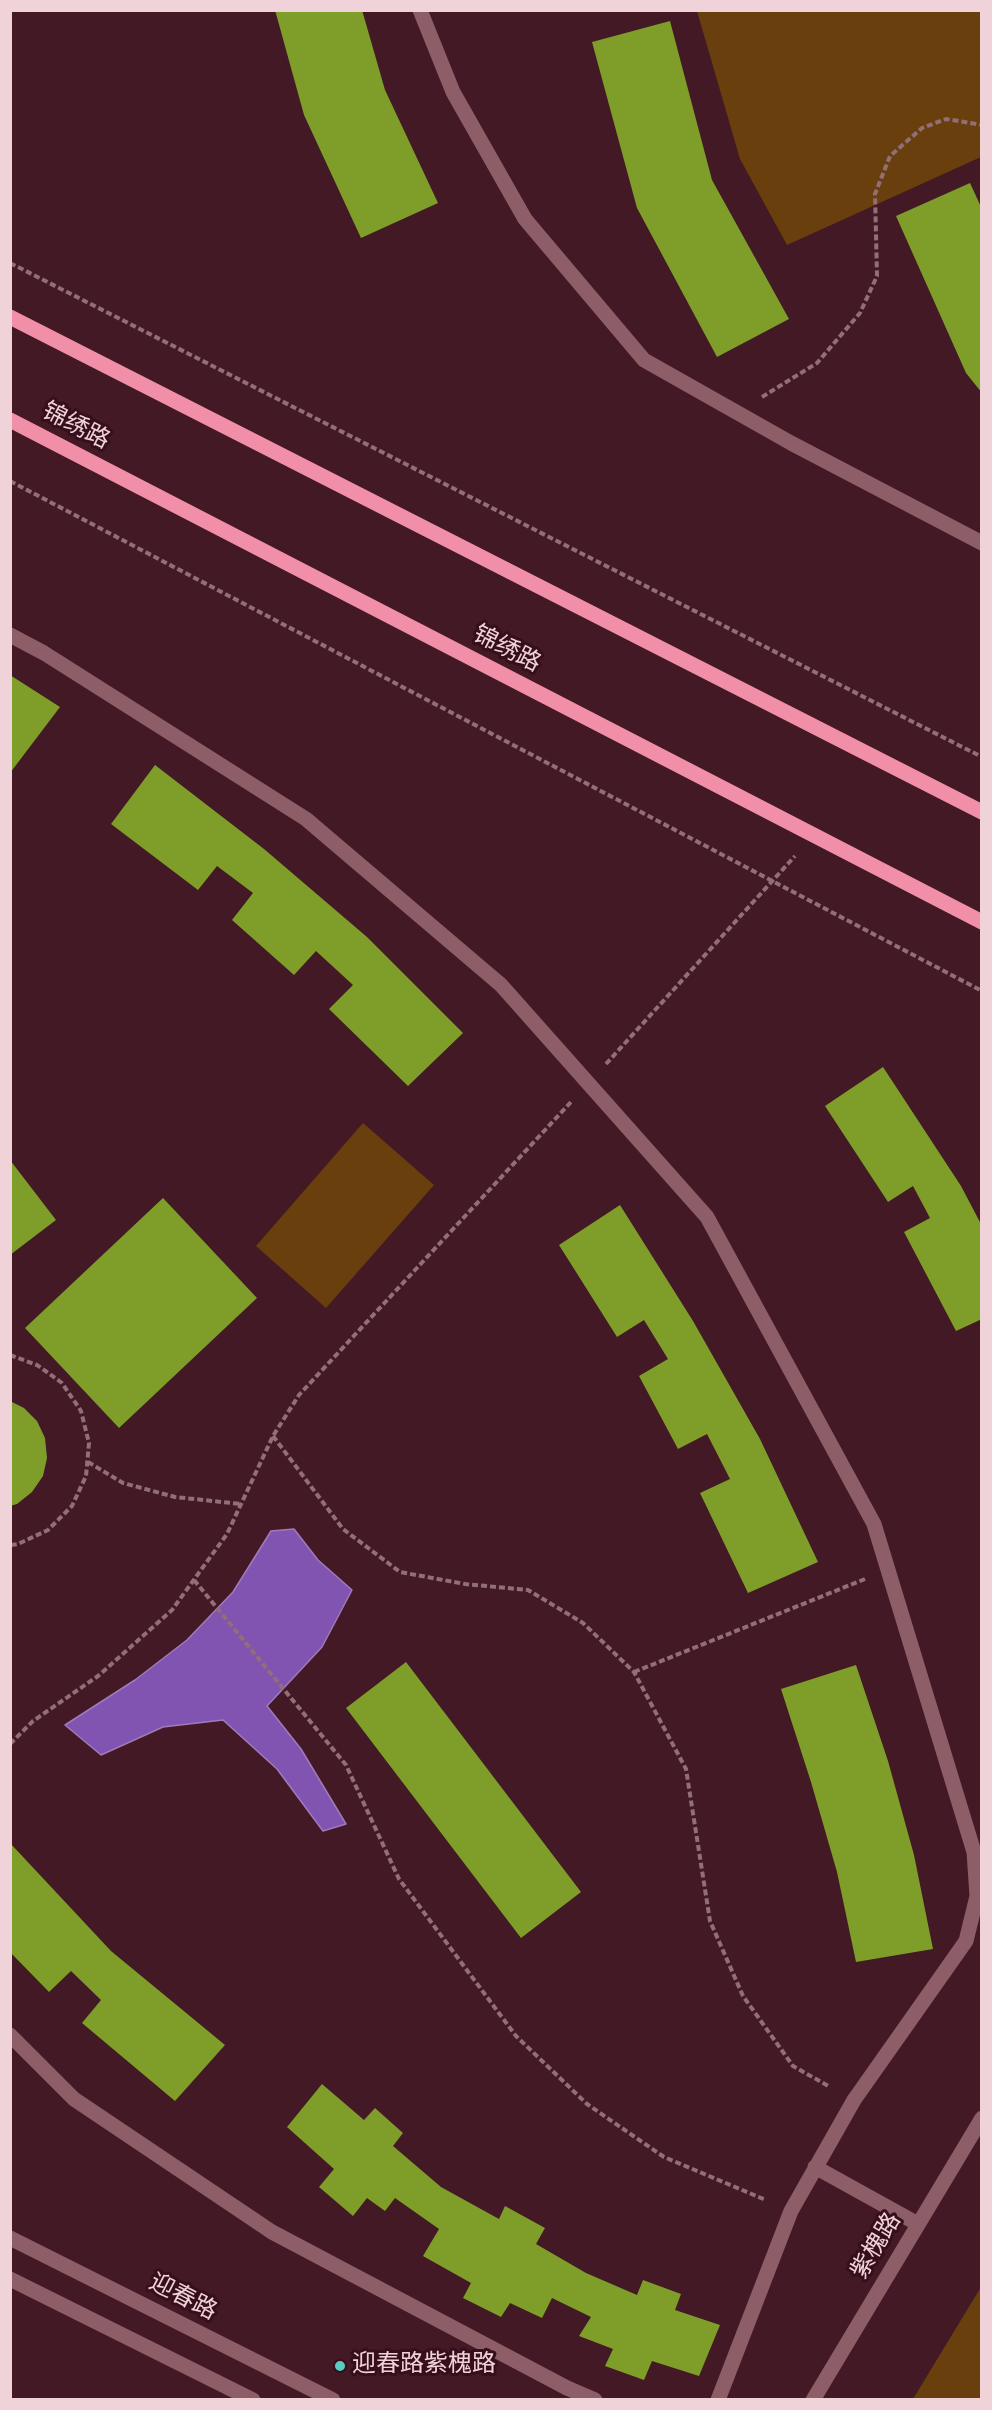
<!DOCTYPE html>
<html>
<head>
<meta charset="utf-8">
<style>
	body { margin:0 }
	#map { position:relative; width:992px; height:2410px; overflow:hidden; background:#421925; font-family:Spectral,serif }
	canvas { display:block }
	.frame { position:absolute; inset:0; border:12px solid #f0d3d9; pointer-events:none }
</style>
</head>
<body>
<div id="map">
<canvas width="992" height="2410"></canvas>
<div class="frame"></div>
</div>
<script>
const context = document.querySelector('canvas').getContext('2d');
context.lineJoin = 'round';
function fill(path, color) { context.fillStyle = color; context.fill(path, 'evenodd'); }
const shape = rows => new Path2D(rows.map(r => 'M' + r).join(''));
function stroke(path, color, width, dash) { context.strokeStyle = color; context.lineWidth = width; context.lineCap = dash ? 'butt' : 'round'; context.setLineDash(dash || []); context.stroke(path); }
function drawText(font, color, halo, rows, align = 'center') {
  context.font = font + ' Spectral,"Noto Sans SC",serif'; context.lineWidth = 6; context.setLineDash([]); context.textBaseline = 'middle'; context.strokeStyle = halo; context.fillStyle = color; for (const [text, x, y, turn = 0] of rows) {
    context.save(); context.translate(x, y); context.rotate((+turn || 0) * Math.PI / 180); context.textAlign = isNaN(turn) ? turn : align; if (halo) context.strokeText(text, 0, 0); context.fillText(text, 0, 0); context.restore();
  }
}
const green = shape([
	[697,11,981,11,981,157,787,245,740,159],
	[363,1123,434,1185,326,1308,256,1246],
	[981,2287,981,2399,913,2399]
]);
const water = shape([
	[294,1529,318,1560,352,1590,322,1647,267,1706,301,1749,346,1824,323,1831,277,1769,223,1720,163,1727,101,1755,65,1725,135,1680,187,1640,233,1592,271,1531,294,1529]
]);
const building = shape([
	[275,10,362,10,385,90,438,203,361,238,304,115],
	[670,21,712,180,789,319,717,357,637,208,592,42],
	[970,183,982,209,982,393,966,373,896,216],
	[10,675,60,707,10,773],
	[155,765,264,849,367,937,463,1033,408,1086,329,1009,353,985,316,951,294,975,232,920,253,893,217,866,198,890,111,824],
	[883,1067,961,1186,982,1226,982,1319,956,1331,904,1232,930,1218,913,1186,888,1202,825,1106],
	[10,1160,56,1220,10,1255],
	[163,1198,257,1298,119,1428,25,1328],
	[620,1205,693,1321,760,1439,818,1562,748,1593,700,1493,730,1479,707,1434,678,1449,639,1376,668,1359,644,1320,617,1337,559,1245],
	[10,1401,24,1408,37,1421,45,1438,47,1458,43,1476,32,1492,17,1504,10,1506],
	[406,1662,581,1892,521,1938,346,1708],
	[856,1665,888,1761,914,1855,933,1949,856,1962,837,1872,811,1782,781,1689],
	[10,1843,111,1951,225,2045,175,2101,82,2023,101,2000,71,1971,49,1992,10,1952],
	[322,2084,364,2120,375,2108,403,2133,393,2146,441,2187,499,2219,505,2206,545,2228,536,2244,586,2273,637,2295,643,2280,681,2294,675,2310,720,2325,699,2376,652,2361,644,2380,605,2366,613,2349,579,2336,591,2317,552,2298,542,2318,510,2303,501,2317,463,2298,471,2283,423,2256,439,2229,395,2198,385,2211,367,2198,353,2216,319,2187,334,2169,287,2127]
]);
const path = shape([
	[10,263,982,757],
	[762,397,817,363,860,313,877,276,875,194,890,156,922,128,946,119,982,125],
	[10,481,982,991],
	[606,1064,795,856],
	[10,1355,37,1365,62,1383,81,1411,89,1443,86,1476,72,1506,48,1530,18,1544,10,1545],
	[273,1436,343,1529,400,1572,465,1584,528,1590,583,1623,634,1672,686,1769,710,1921,743,1996,793,2066,830,2087],
	[88,1462,123,1483,175,1497,241,1504],
	[194,1580,346,1765,399,1879,516,2036,587,2104,664,2157,766,2200],
	[634,1672,865,1579],
	[10,1744,33,1721,98,1676,172,1610,227,1534,273,1436,299,1395,571,1102]
]);
const minor = shape([
	[420,10,453,92,525,219,644,360,791,443,982,543],
	[10,635,44,653,306,819,501,985,707,1217,874,1524,974,1852,977,1896,966,1941,854,2100,791,2211,718,2400],
	[10,2035,74,2099,272,2232,567,2388,595,2400],
	[815,2167,918,2224],
	[10,2238,333,2400],
	[10,2279,253,2400],
	[813,2400,982,2118]
]);
const major = shape([
	[10,317,982,812],
	[10,420,982,922]
]);
const markers = [
	[340,2366,6,"#59cebf"]
];
const streetNames = [
	["锦绣路",75,428,27],
	["锦绣路",506,651,27],
	["紫槐路",878,2247,-59],
	["迎春路",182,2299,27]
];
const poiNames = [
	["迎春路紫槐路",352,2366]
];
fill(green, '#6a3f0e');
fill(water, '#8054b0');
stroke(water, '#a27abc', 1.5);
fill(building, '#7f9e29');
stroke(path, '#926e77', 4, [6, 3]);
stroke(minor, '#8d5d68', 15);
stroke(major, '#f18fa8', 15);
for (const [x, y, r, color] of markers) { const dot = new Path2D(); dot.arc(x, y, r, 0, 2 * Math.PI); context.fillStyle = color; context.fill(dot); stroke(dot, '#370f1c', 2); }
drawText('24px', '#f0d3d9', '#370f1c', streetNames);
drawText('24px', '#f0d3d9', '#370f1c', poiNames, 'left');
</script>
</body>
</html>
